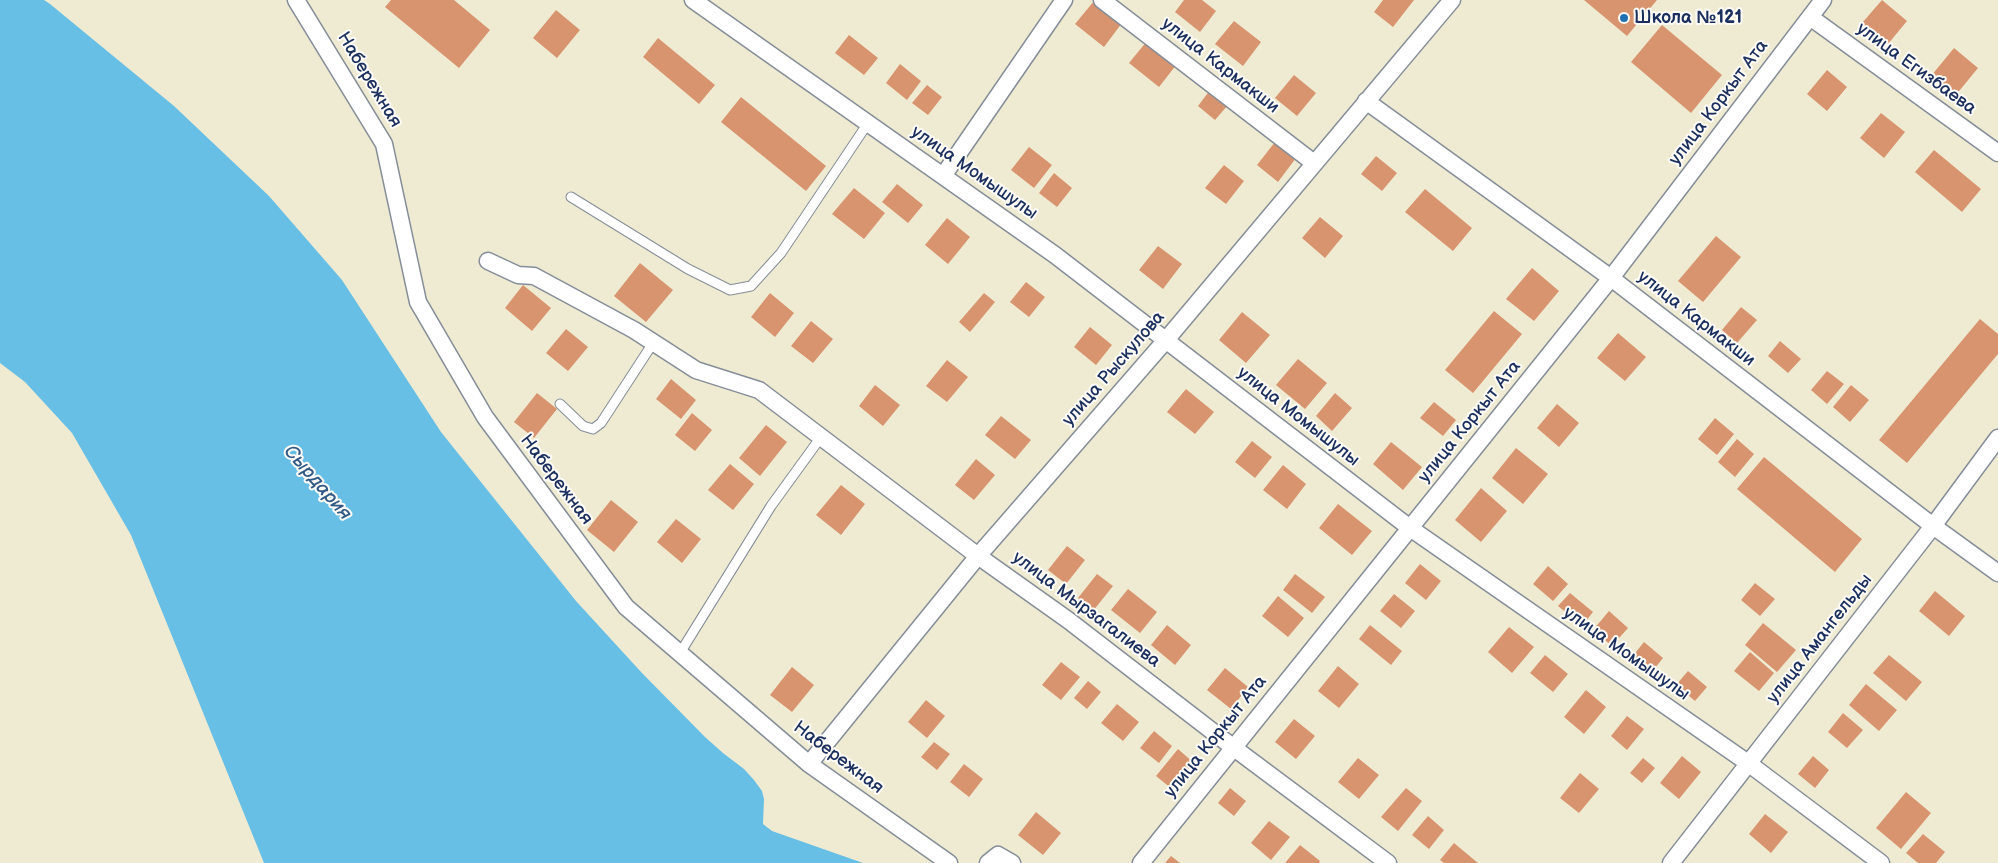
<!DOCTYPE html>
<html>
<head>
<meta charset="utf-8">
<style>
	body { margin:0 }
	canvas { display:block; background:#efebd2 }
</style>
</head>
<body>
<canvas width="1998" height="863"></canvas>
<script>
const context = document.querySelector('canvas').getContext('2d');
context.lineJoin = 'round';
function fill(path, color) { context.fillStyle = color; context.fill(path, 'evenodd'); }
const shape = rows => new Path2D(rows.map(r => 'M' + r).join(''));
function stroke(path, color, width, dash) { context.strokeStyle = color; context.lineWidth = width; context.lineCap = dash ? 'butt' : 'round'; context.setLineDash(dash || []); context.stroke(path); }
function drawText(font, color, halo, rows, align = 'center') {
  context.font = font + ' "Balsamiq Sans",sans-serif'; context.lineWidth = 4; context.setLineDash([]); context.textBaseline = 'middle'; context.strokeStyle = halo; context.fillStyle = color; for (const [text, x, y, turn = 0] of rows) {
    context.save(); context.translate(x, y); context.rotate((+turn || 0) * Math.PI / 180); context.textAlign = isNaN(turn) ? turn : align; if (halo) context.strokeText(text, 0, 0); context.fillText(text, 0, 0); context.restore();
  }
}
const water = shape([
	[0,0,44,0,50,4,174,106,269,196,342,280,441,432,576,601,642,673,705,737,723,753,744,769,754,780,762,791,764,799,763,824,772,831,863,863,264,863,131,535,72,433,25,382,0,363]
]);
const building = shape([
	[391,0,454,0,490,30,459,68,385,7],
	[1184,0,1202,0,1216,11,1200,32,1175,12],
	[1383,0,1414,0,1393,27,1374,12],
	[1584,0,1657,0,1627,36],
	[1882,0,1907,21,1888,44,1862,23],
	[1094,1,1122,23,1104,47,1075,24],
	[556,10,580,30,557,58,533,38],
	[1234,21,1261,42,1243,66,1215,44],
	[1662,25,1722,75,1691,113,1631,62],
	[849,35,878,58,864,75,835,53],
	[658,38,715,85,699,104,643,57],
	[1147,41,1177,64,1159,87,1129,63],
	[1954,48,1978,68,1955,96,1931,76],
	[900,64,921,81,907,100,886,83],
	[1827,70,1847,87,1827,111,1807,94],
	[1294,75,1316,93,1297,116,1275,98],
	[927,85,942,97,928,115,912,103],
	[1210,90,1228,105,1215,120,1198,106],
	[741,97,826,166,806,191,721,122],
	[1881,113,1905,132,1884,158,1860,138],
	[1275,142,1296,158,1278,182,1257,165],
	[1029,147,1052,165,1034,188,1011,170],
	[1934,150,1981,189,1962,212,1915,172],
	[1376,156,1397,173,1382,191,1361,174],
	[1224,165,1244,181,1226,204,1205,188],
	[1054,173,1072,188,1057,207,1039,193],
	[897,184,923,205,908,223,882,202],
	[854,188,885,213,864,239,832,214],
	[1425,189,1472,228,1453,251,1405,212],
	[1320,217,1343,236,1325,258,1302,238],
	[947,218,970,237,948,264,925,245],
	[1716,236,1741,257,1703,302,1678,281],
	[1158,246,1182,264,1163,289,1139,270],
	[640,263,673,290,646,322,614,296],
	[1532,268,1559,291,1534,321,1506,299],
	[1026,282,1045,297,1029,317,1010,302],
	[523,285,551,308,532,331,505,308],
	[770,293,794,313,775,337,751,317],
	[984,293,995,302,970,332,959,322],
	[1741,307,1757,320,1737,343,1722,330],
	[1494,311,1522,334,1473,393,1445,370],
	[1242,312,1270,335,1246,363,1219,340],
	[1980,319,1998,334,1998,354,1907,463,1879,440],
	[811,321,833,339,813,363,791,346],
	[1090,327,1112,345,1096,365,1074,347],
	[566,329,588,347,568,371,546,353],
	[1618,333,1646,357,1625,381,1597,358],
	[1780,341,1801,359,1788,373,1768,356],
	[1298,359,1327,383,1305,409,1276,385],
	[947,360,968,377,947,402,926,386],
	[1827,371,1844,384,1827,404,1811,390],
	[671,379,696,400,681,419,656,399],
	[875,385,900,405,883,426,859,406],
	[1851,385,1869,400,1850,422,1833,407],
	[1186,389,1214,412,1195,434,1167,412],
	[537,393,557,409,534,438,514,422],
	[1335,393,1352,408,1332,431,1316,416],
	[1434,402,1456,420,1443,436,1420,418],
	[1557,404,1579,423,1559,447,1537,428],
	[692,413,712,430,695,451,675,435],
	[1001,416,1031,440,1015,459,985,435],
	[1715,418,1734,434,1717,455,1698,439],
	[766,425,787,442,760,476,739,458],
	[1737,439,1754,454,1735,477,1718,462],
	[1252,441,1272,457,1255,478,1235,462],
	[1391,442,1422,467,1403,490,1373,464],
	[1516,448,1548,474,1523,504,1492,478],
	[1764,457,1862,539,1835,572,1737,489],
	[976,459,995,475,974,500,955,485],
	[730,464,754,484,733,510,708,490],
	[1283,465,1306,484,1287,509,1263,490],
	[841,485,865,504,841,535,816,515],
	[1481,488,1507,511,1481,542,1455,520],
	[611,500,638,522,614,552,587,530],
	[1338,504,1372,531,1352,555,1319,528],
	[676,519,701,539,682,563,657,542],
	[1067,546,1085,560,1066,584,1048,570],
	[1420,564,1441,581,1426,600,1405,583],
	[1548,566,1568,584,1553,601,1533,584],
	[1097,574,1113,586,1093,611,1078,598],
	[1295,574,1325,597,1312,613,1283,590],
	[1755,583,1775,599,1760,616,1741,600],
	[1128,589,1157,612,1140,633,1111,610],
	[1935,591,1965,616,1949,636,1919,611],
	[1570,593,1593,612,1582,626,1558,606],
	[1394,594,1415,611,1401,628,1380,611],
	[1278,596,1304,618,1288,637,1262,616],
	[1609,611,1628,628,1612,646,1593,630],
	[1763,623,1796,650,1777,672,1745,645],
	[1167,625,1191,645,1175,665,1151,645],
	[1370,625,1402,651,1391,665,1359,639],
	[1509,627,1534,647,1512,673,1488,652],
	[1644,642,1663,658,1651,673,1632,657],
	[1750,652,1774,673,1759,691,1734,671],
	[1545,655,1568,674,1553,692,1530,673],
	[1889,655,1922,682,1906,701,1873,673],
	[1061,662,1080,677,1061,700,1042,685],
	[1338,666,1359,684,1339,708,1318,691],
	[792,667,814,685,792,712,770,695],
	[1225,668,1248,687,1231,709,1207,690],
	[1688,671,1707,687,1695,701,1676,685],
	[1088,681,1101,692,1087,709,1074,698],
	[1866,684,1897,710,1879,731,1849,705],
	[1586,690,1606,707,1584,734,1564,717],
	[926,700,945,716,927,738,908,722],
	[1117,704,1139,722,1123,741,1101,723],
	[1843,713,1863,730,1847,748,1828,732],
	[1627,716,1644,729,1627,750,1611,736],
	[1294,719,1315,736,1296,759,1275,742],
	[1154,731,1172,746,1159,763,1140,748],
	[934,742,950,754,937,770,921,757],
	[1178,749,1194,763,1172,789,1156,776],
	[1682,756,1701,772,1679,799,1660,783],
	[1813,756,1829,770,1815,788,1798,774],
	[1358,758,1379,775,1359,799,1338,782],
	[1643,758,1655,768,1642,783,1630,773],
	[964,764,983,779,969,797,950,782],
	[1580,773,1599,789,1579,813,1560,798],
	[1230,788,1246,801,1234,816,1218,803],
	[1406,788,1422,801,1398,831,1381,817],
	[1906,792,1931,813,1901,849,1876,828],
	[1036,812,1061,833,1043,855,1018,835],
	[1765,814,1788,832,1771,853,1749,834],
	[1428,816,1444,830,1429,849,1412,835],
	[1269,821,1290,837,1271,860,1251,843],
	[1923,834,1945,852,1936,863,1918,863,1906,853],
	[1454,843,1478,863,1444,863,1440,860],
	[1300,845,1320,861,1319,863,1285,863],
	[1171,856,1180,863,1165,863]
]);
const service = shape([
	[571,197,688,269,730,290,751,286,781,253,868,123],
	[560,404,583,426,593,429,601,423,653,343],
	[680,653,771,506,821,437]
]);
const minor = shape([
	[296,0,384,144,418,302,485,417,626,607,809,764,949,863],
	[693,0,1055,255,1410,528,1748,763,1881,863],
	[1102,0,1314,163],
	[1810,17,1998,153],
	[1366,101,1611,278,1933,526,1998,573],
	[943,176,1064,0],
	[488,261,518,275,534,276,634,330,696,370,759,390,978,556,1068,620,1234,748,1388,863],
	[809,764,978,556,1166,340,1452,0],
	[988,863,998,855,1012,863],
	[1141,863,1611,278,1823,0],
	[1671,863,1933,526,1998,438]
]);
const markers = [
	[1624,18,5,"#1f6fb2"]
];
const poiNames = [
	["Школа №121",1634,18]
];
const streetNames = [
	["улица Кармакши",1220,66,38],
	["улица Егизбаева",1916,69,36],
	["Набережная",369,80,59],
	["улица Коркыт Ата",1719,103,-53],
	["улица Момышулы",974,173,35],
	["улица Кармакши",1696,319,38],
	["улица Рыскулова",1114,369,-49],
	["улица Момышулы",1298,417,38],
	["улица Коркыт Ата",1470,422,-51],
	["Набережная",556,480,53],
	["улица Мырзагалиева",1086,610,37],
	["улица Амангельды",1820,639,-52],
	["улица Момышулы",1626,654,35],
	["улица Коркыт Ата",1216,737,-51],
	["Набережная",838,758,37]
];
const waterNames = [
	["Сырдария",317,483,49]
];
fill(water, '#68bfe5');
fill(building, '#d8946e');
stroke(service, '#858d98', 11);
stroke(minor, '#858d98', 19);
stroke(service, '#fff', 9);
stroke(minor, '#fff', 16);
for (const [x, y, r, color] of markers) { const dot = new Path2D(); dot.arc(x, y, r, 0, 2 * Math.PI); context.fillStyle = color; context.fill(dot); stroke(dot, '#fdfcf7', 2); }
drawText('bold 18px', '#1b2f5e', '#fdfcf7', poiNames, 'left');
drawText('18px', '#1b2f5e', '#fdfcf7', streetNames);
drawText('italic 19px', '#325a86', '#fdfcf7', waterNames);
</script>
</body>
</html>
